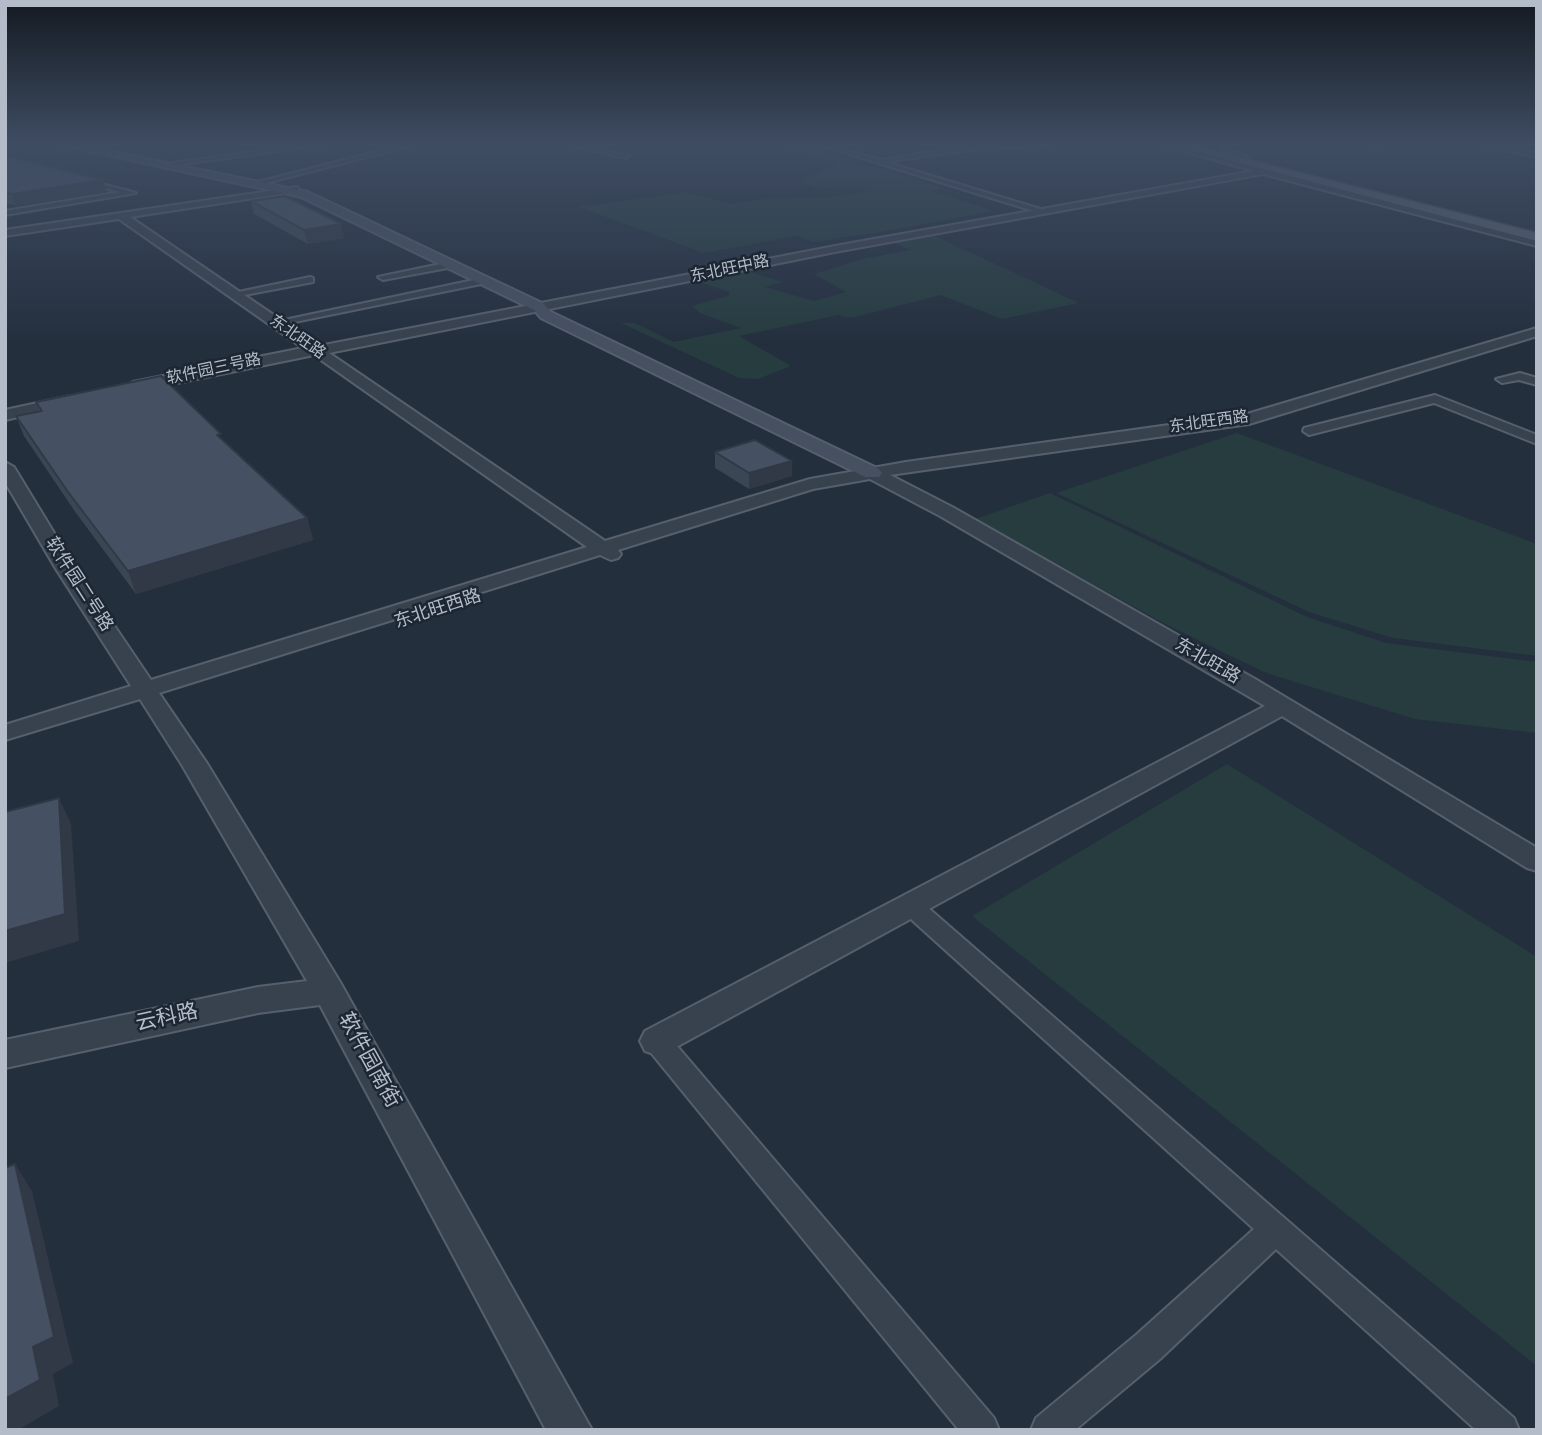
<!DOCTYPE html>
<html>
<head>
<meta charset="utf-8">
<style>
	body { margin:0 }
	#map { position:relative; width:1542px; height:1435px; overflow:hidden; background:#242f3e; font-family:"Source Sans 3",sans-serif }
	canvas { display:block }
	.frame { position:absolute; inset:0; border:7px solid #b4bcc9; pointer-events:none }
</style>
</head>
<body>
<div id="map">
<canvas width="1542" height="1435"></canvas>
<div class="frame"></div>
</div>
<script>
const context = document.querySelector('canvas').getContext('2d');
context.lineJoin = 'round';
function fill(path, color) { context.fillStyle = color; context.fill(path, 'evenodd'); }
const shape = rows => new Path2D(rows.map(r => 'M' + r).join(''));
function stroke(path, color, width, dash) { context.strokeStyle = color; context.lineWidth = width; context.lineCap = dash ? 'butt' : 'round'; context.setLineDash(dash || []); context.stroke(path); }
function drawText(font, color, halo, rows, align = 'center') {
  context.font = font + ' "Source Sans 3","Noto Sans SC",sans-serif'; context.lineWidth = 5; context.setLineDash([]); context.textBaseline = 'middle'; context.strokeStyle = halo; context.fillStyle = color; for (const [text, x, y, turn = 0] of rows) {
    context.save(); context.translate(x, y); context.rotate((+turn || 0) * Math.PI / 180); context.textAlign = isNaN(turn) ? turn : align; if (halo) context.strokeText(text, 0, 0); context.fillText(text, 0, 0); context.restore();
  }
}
const green = shape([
	[783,145,814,148,856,161,844,163,880,168,944,188,931,191,994,211,876,233,813,242,797,236,704,253,579,207,686,192,729,204,764,199,819,198,863,193,866,189,818,188,799,182,837,164,782,149,788,147],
	[935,236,1079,303,1002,319,941,295,851,318,838,315,739,336,791,366,758,379,739,378,621,323,635,323,674,342,741,328,700,313,692,306,728,296,730,292,700,282,746,271,783,282,765,287,814,301,846,292,814,274,863,259,911,250,895,243],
	[1237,433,1537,544,1537,656,1393,638,1309,612,1056,493],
	[1050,493,1307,617,1386,643,1537,662,1537,733,1415,719,1266,673,1165,624,975,519],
	[1227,764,1537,957,1537,1366,972,916]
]);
const minor = shape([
	[304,145,322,145,175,165,172,163,304,145],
	[403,145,414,145,262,184,258,182,403,145],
	[567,145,580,145,629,156,626,158,567,145],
	[820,145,830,145,880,160,962,147,1055,145,962,151,886,162,1047,211,1040,213,820,145],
	[1504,146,1537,153,1537,157,1502,149,1504,146],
	[79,178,136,193,5,215,5,211,121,192,76,182,79,178],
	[450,262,455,265,453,267,383,280,378,277,450,262],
	[310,277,313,278,313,282,234,297,229,294,310,277],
	[483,278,488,281,486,283,275,326,270,323,483,278],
	[1520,373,1537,378,1537,385,1519,380,1502,383,1496,379,1520,373],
	[1435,395,1537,435,1537,444,1434,403,1309,435,1303,431,1304,428,1435,395],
	[910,897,918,899,1514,1418,1519,1430,1476,1430,1276,1249,1160,1359,1075,1430,1031,1430,1036,1418,1136,1335,1254,1229,902,911,898,905,902,899,910,897],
	[657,1030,666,1033,994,1418,999,1430,959,1430,648,1049,644,1041,648,1033,657,1030]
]);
const tertiary = shape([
	[1161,145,1174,145,1537,240,1537,246,1263,174,835,252,329,353,605,541,810,479,906,462,1247,414,1537,328,1537,336,1249,424,890,475,954,508,1255,679,1537,848,1537,871,1527,868,1282,716,669,1051,657,1055,645,1051,640,1041,645,1031,1265,706,940,516,870,479,813,489,618,550,621,554,618,558,611,560,600,555,159,693,208,765,340,982,592,1430,546,1430,320,1005,258,1013,5,1068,5,1040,258,987,307,981,182,765,140,699,5,740,5,725,131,686,56,569,5,482,5,462,14,467,76,569,151,680,587,547,314,355,133,392,128,390,125,387,133,382,303,348,119,219,5,236,5,230,297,187,299,189,294,192,130,217,319,346,835,246,1254,171,1161,145],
	[1484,145,1525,145,1504,151,1484,145],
	[70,396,75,398,78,401,75,404,5,420,5,410,70,396]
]);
const secondary = shape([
	[61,145,80,145,308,192,544,304,551,312,879,469,882,473,879,477,865,477,541,318,534,310,301,197,61,145],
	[1224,148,1247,156,1249,158,1244,161,1221,153,1221,149,1224,148]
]);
const primary = shape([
	[1173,145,1190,145,1537,233,1537,241,1173,145]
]);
const wall = shape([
	[1362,145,1400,145,1376,148],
	[5,156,107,192,16,206,5,203],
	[251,201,344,238,308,244,254,214],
	[36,402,307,518,313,540,136,594,76,513,24,436,16,416,39,411],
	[715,452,792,461,792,476,749,489,715,468]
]);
const shadedWall = shape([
	[1377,145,1400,145,1376,148],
	[103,180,107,192,16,206,12,194],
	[341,224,344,238,308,244,304,230],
	[792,461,792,476,749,489,749,473],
	[307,518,313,540,136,594,128,571],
	[59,798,71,824,79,941,5,963,5,931],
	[15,1164,32,1191,73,1363,53,1374,59,1406,18,1430,5,1430,5,1399,33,1347]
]);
const building = shape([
	[5,156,103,180,12,194,5,192,5,156],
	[285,196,341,224,304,230,251,201,285,196],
	[161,376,221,434,217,435,307,518,128,571,68,492,16,416,42,411,36,402,161,376],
	[755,440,792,461,749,473,715,452,755,440],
	[59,798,65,914,5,931,5,812,59,798],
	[15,1164,54,1337,33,1347,40,1380,5,1399,5,1168,15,1164]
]);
const farStreetnames = [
	["东北旺中路",730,270,-12],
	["东北旺路",297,338,35],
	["软件园三号路",214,370,-12],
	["东北旺西路",1209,423,-8]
];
const streetNames = [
	["软件园二号路",78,585,57],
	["东北旺西路",438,610,-18],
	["东北旺路",1207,662,30]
];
const nearStreetnames = [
	["云科路",167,1019,-12],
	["软件园南街",368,1061,61]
];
fill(green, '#263c3f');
stroke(minor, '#565f6c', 4);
stroke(tertiary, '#565f6c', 4);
stroke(secondary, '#565f6c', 4);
stroke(primary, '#414a57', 3);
fill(minor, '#38414e');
fill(tertiary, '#38414e');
fill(secondary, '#465061');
fill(primary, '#56606e');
fill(wall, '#3b4654');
fill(shadedWall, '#303945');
fill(building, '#455162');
stroke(building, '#303945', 2);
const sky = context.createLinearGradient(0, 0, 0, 346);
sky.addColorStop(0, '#141a22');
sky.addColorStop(0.42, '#3f4d63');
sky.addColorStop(1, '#3f4d6300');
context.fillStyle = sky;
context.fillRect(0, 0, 1542, 346);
drawText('16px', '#b4bcc9', '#1d2633', farStreetnames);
drawText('18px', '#b4bcc9', '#1d2633', streetNames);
drawText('21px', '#b4bcc9', '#1d2633', nearStreetnames);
</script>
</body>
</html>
